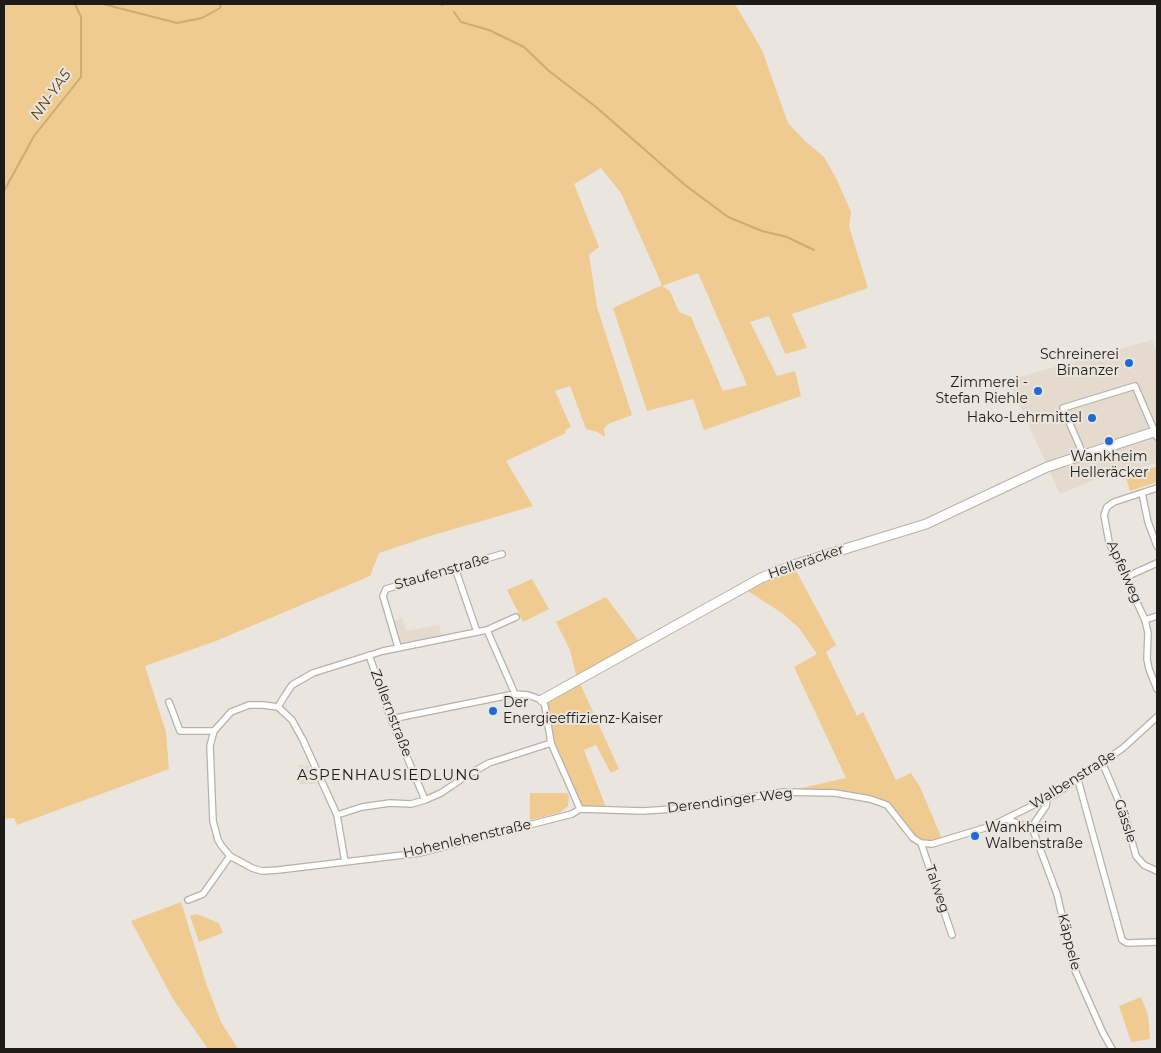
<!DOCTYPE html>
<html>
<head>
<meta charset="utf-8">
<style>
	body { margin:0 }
	#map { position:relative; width:1161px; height:1053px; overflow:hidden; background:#eae6df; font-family:Montserrat,sans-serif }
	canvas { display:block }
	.frame { position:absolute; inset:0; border:5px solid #1c1b18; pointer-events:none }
</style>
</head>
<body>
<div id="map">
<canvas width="1161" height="1053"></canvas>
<div class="frame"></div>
</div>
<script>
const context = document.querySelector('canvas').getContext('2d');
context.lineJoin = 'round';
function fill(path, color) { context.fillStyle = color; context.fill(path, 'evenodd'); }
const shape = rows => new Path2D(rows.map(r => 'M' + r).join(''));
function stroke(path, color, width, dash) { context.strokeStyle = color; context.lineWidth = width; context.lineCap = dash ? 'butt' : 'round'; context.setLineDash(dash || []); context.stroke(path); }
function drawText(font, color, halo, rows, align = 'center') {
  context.font = font + ' Montserrat,sans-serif'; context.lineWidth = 4; context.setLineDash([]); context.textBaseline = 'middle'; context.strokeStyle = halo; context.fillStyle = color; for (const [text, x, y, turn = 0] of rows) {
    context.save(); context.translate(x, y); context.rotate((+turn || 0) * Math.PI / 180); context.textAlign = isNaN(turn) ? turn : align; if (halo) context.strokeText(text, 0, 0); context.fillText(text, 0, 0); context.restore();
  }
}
const built = shape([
	[1152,340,1157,352,1157,463,1097,479,1060,494,1008,380],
	[402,618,406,631,439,625,443,639,398,647,391,622],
	[299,765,309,766,309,771,312,771,315,779,315,784,299,784]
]);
const green = shape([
	[4,4,735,4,762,50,788,123,806,142,824,157,836,178,851,212,849,226,868,288,792,314,807,348,785,354,769,316,750,322,777,376,795,371,801,396,704,430,693,399,647,411,613,308,662,285,621,193,601,168,574,184,599,247,589,255,597,307,632,415,608,424,604,429,605,437,597,432,586,429,570,386,555,391,571,427,565,430,566,433,506,461,533,506,430,536,379,553,370,576,216,641,145,666,166,732,169,769,17,825,14,818,4,819],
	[698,273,747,385,723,391,691,317,679,312,670,291,662,286],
	[1157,466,1157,482,1130,491,1126,478,1124,478],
	[793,565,836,645,826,652,857,716,863,712,896,780,911,773,920,787,943,841,921,843,887,805,835,793,784,792,846,778,794,667,817,654,799,628,782,613,743,588],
	[532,579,549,609,523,622,507,590],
	[606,597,641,644,578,679,619,769,611,773,596,745,584,750,607,810,580,809,551,743,542,700,577,679,570,650,556,622],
	[530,793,567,793,569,797,568,806,559,813,530,820],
	[181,902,207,986,221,1022,238,1049,208,1049,173,999,131,921],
	[197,914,219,923,223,933,199,942,190,916],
	[1141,997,1148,1015,1150,1039,1131,1042,1119,1006]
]);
const stream = shape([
	[103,4,177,23,202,18,220,8,221,4],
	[440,4,443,5],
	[454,12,461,22,489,30,524,47,549,71,596,107,685,185,728,217,762,231,787,237,814,250],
	[4,191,34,136,81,77,81,17,75,4]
]);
const street = shape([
	[1083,454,1063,408,1135,386,1157,437],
	[1157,488,1114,502,1107,507,1104,515,1109,542,1145,620,1148,633,1147,659,1149,669,1157,689],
	[1142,493,1148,522,1157,546],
	[455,568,477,632],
	[1126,577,1157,563],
	[1145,620,1157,616],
	[487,630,515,694],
	[398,647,383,596,386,589,502,554],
	[369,655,391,719,425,800],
	[169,702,180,731,214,731],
	[278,707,284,697,292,685,313,673,383,651,487,630,516,617],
	[391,719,515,694,528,695,542,700,545,706,551,743,580,809],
	[1102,762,1125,816,1136,856,1144,865,1157,871],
	[1078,780,1122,940,1127,943,1157,942],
	[1047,799,1046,806,1035,822,1033,830,1057,894,1074,968,1103,1033,1112,1049],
	[580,809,643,811,673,809,784,792,835,793,870,799,887,805,913,838,921,843,932,844,991,826,1054,795,1123,748,1157,717],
	[337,815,362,807,390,803,411,804,425,800,441,793,466,776,489,763,551,743],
	[1007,819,1033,830],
	[921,843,952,935],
	[345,862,337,815,303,740,292,720,278,707,263,705,249,705,231,712,214,731,210,746,213,821,218,840,221,845,230,856,252,868,262,871,278,870,420,853,572,814,580,809],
	[188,900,203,894,230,856]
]);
const secondary = shape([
	[542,700,761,578,793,565,926,524,1047,467,1157,431]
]);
const markers = [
	[1129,363,5,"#216ad5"],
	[1038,391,5,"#216ad5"],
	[1092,418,5,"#216ad5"],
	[1109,441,5,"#216ad5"],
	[493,711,5,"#216ad5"],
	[975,836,5,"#216ad5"]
];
const poiNames = [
	["Schreinerei",1119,355],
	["Binanzer",1119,371],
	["Zimmerei -",1028,383],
	["Stefan Riehle",1028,399],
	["Hako-Lehrmittel",1082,418],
	["Wankheim",1109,457,"center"],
	["Helleräcker",1109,473,"center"],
	["Der",503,703,"left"],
	["Energieeffizienz-Kaiser",503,719,"left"],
	["Wankheim",985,828,"left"],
	["Walbenstraße",985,844,"left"]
];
const streetNames = [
	["Helleräcker",806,562,-19],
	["Staufenstraße",442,572,-16],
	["Apfelweg",1124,572,66],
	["Zollernstraße",391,713,69],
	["Walbenstraße",1073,780,-32],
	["Derendinger Weg",730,801,-7],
	["Gässle",1125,821,72],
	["Hohenlehenstraße",467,839,-13],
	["Talweg",937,889,71],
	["Käppele",1069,942,76]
];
const waterNames = [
	["NN-YA5",51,95,-54]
];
const neighbourhoodNames = [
	["ASPENHAUSIEDLUNG",389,776]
];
fill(built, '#e4dbce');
fill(green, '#efcb91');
stroke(stream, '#d1ab6d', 2);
stroke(street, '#b5b1aa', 8);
stroke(secondary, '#b5b1aa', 11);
stroke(street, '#fff', 5.5);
stroke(secondary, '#fff', 9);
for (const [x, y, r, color] of markers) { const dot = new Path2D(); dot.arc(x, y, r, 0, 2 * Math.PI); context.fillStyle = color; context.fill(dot); stroke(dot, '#eae6df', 2); }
drawText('14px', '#1c1b18', '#eae6df', poiNames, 'right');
drawText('14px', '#1c1b18', '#eae6df', streetNames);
drawText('italic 15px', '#5c4211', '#eae6df', waterNames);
context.letterSpacing = '1px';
drawText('15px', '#1c1b18', '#eae6df', neighbourhoodNames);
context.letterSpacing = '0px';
</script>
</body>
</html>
